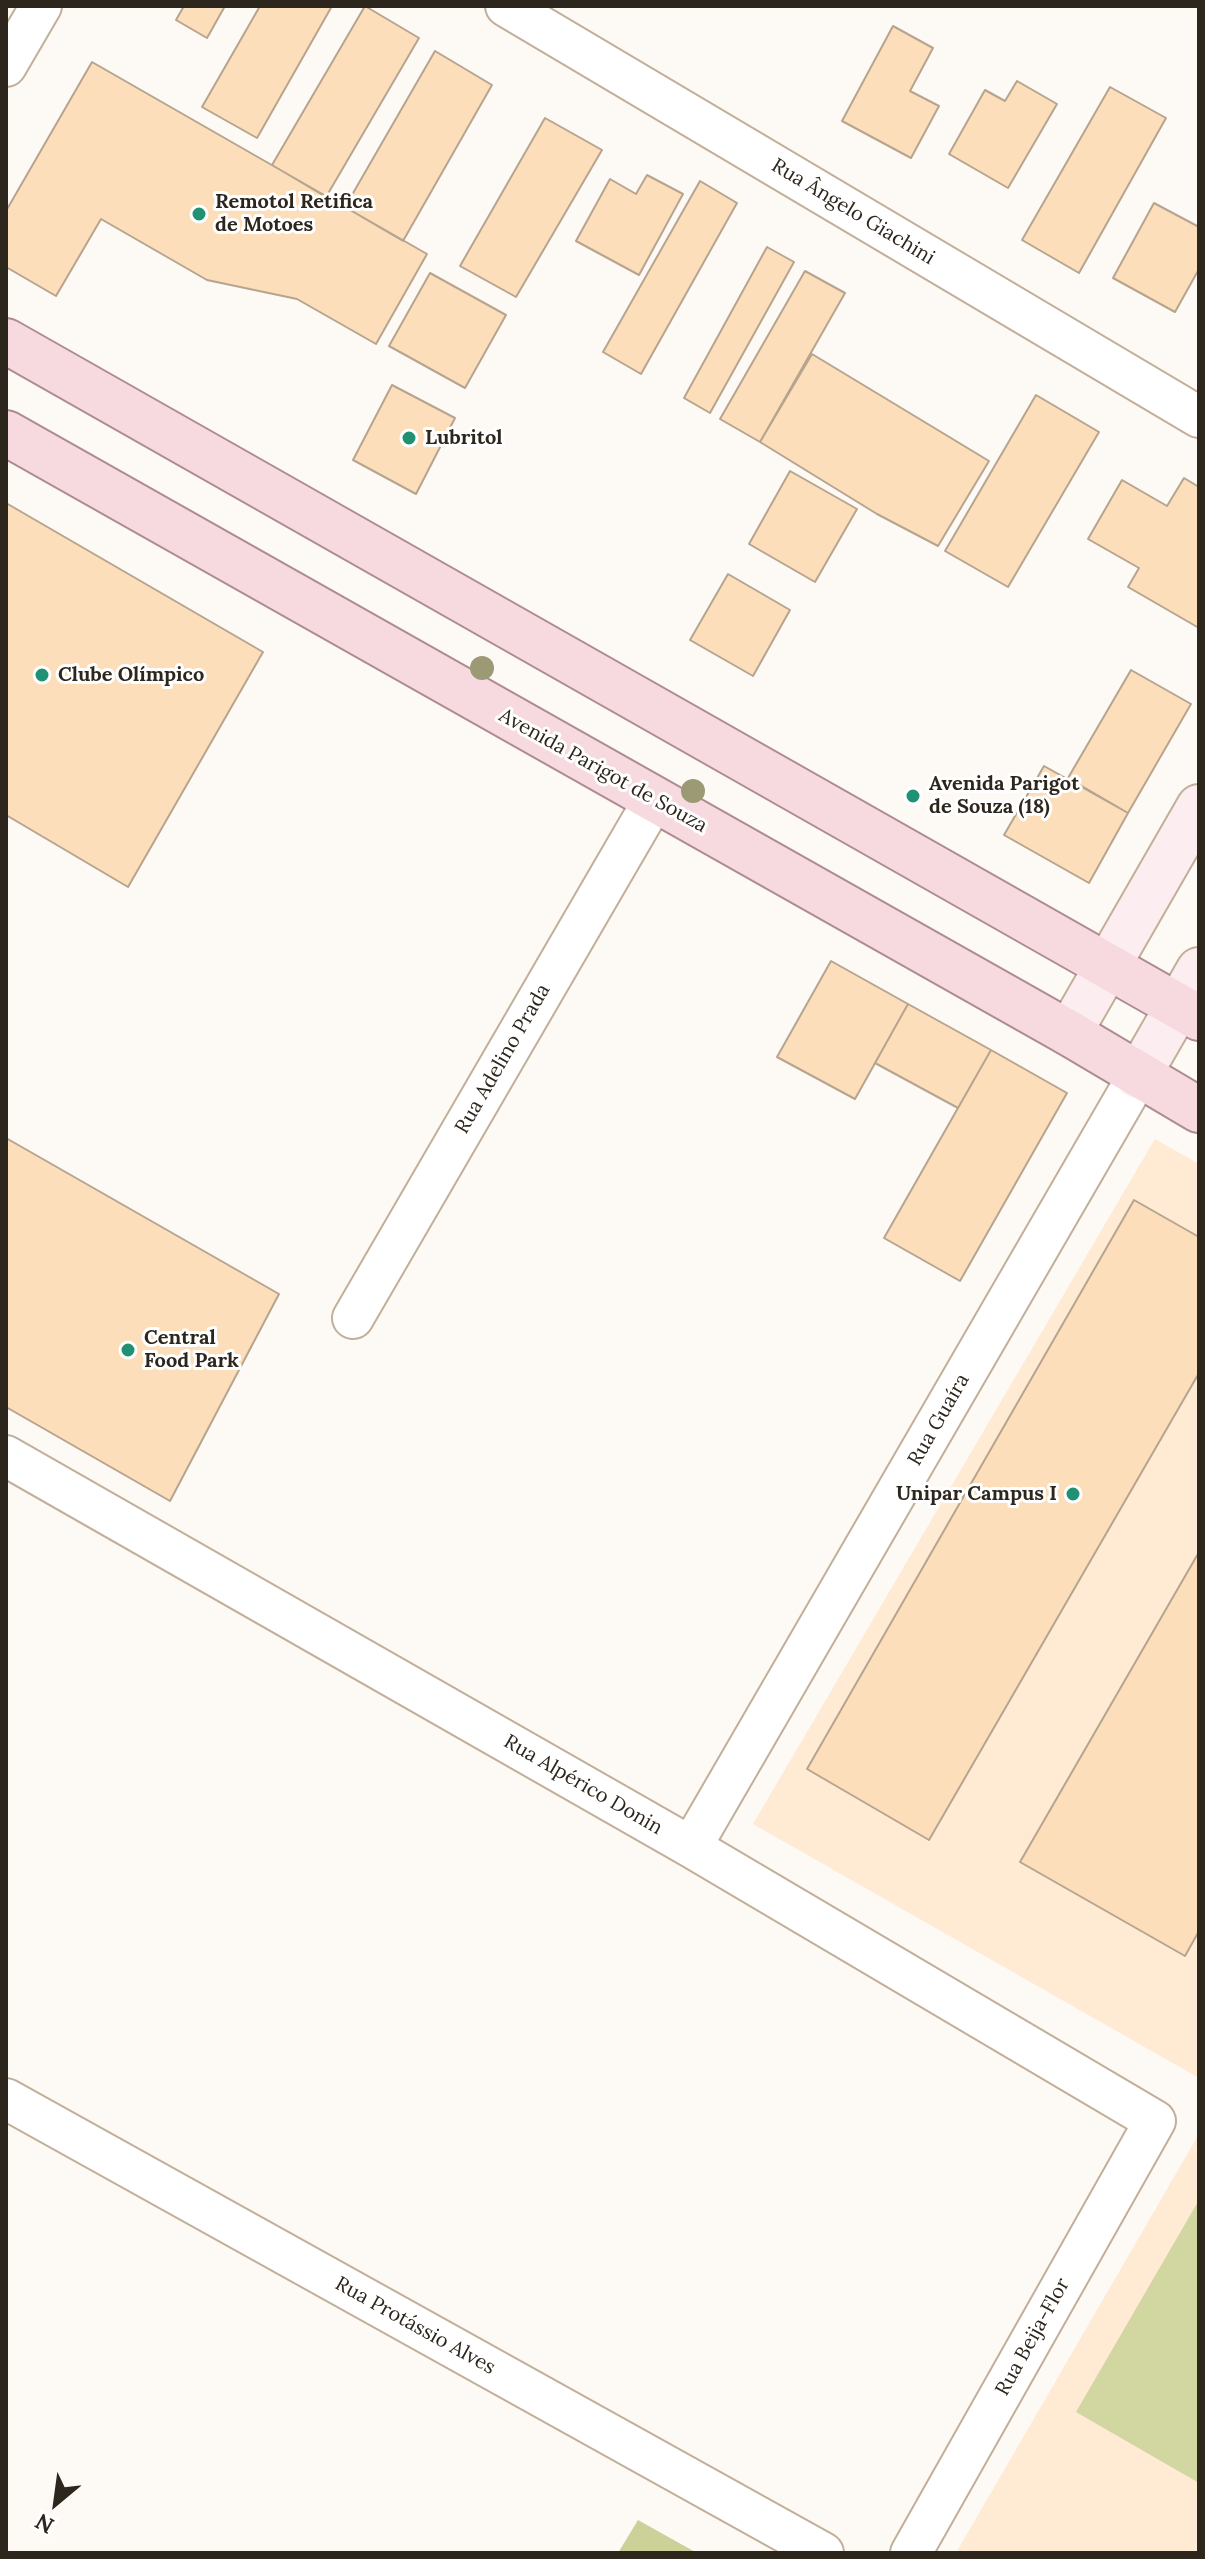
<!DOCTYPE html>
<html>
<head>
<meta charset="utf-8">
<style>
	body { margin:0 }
	#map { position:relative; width:1205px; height:2559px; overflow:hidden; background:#fdf9f5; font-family:Lora,serif }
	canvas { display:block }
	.frame { position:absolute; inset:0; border:8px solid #2d261d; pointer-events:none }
	.north { position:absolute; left:16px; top:2463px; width:80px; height:80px; -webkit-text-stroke:6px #fff; paint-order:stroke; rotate:209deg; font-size:22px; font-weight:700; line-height:32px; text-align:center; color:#2d261d }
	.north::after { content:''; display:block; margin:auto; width:28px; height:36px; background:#2d261d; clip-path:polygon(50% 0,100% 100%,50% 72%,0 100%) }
</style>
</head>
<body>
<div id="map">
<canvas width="1205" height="2559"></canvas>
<div class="frame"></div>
<div class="north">N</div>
</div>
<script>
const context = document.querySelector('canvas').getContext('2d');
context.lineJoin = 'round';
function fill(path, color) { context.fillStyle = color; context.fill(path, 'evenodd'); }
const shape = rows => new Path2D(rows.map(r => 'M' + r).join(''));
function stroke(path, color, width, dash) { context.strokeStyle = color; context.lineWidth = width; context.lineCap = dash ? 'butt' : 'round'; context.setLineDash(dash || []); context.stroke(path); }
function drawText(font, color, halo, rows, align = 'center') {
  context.font = font + ' Lora,serif'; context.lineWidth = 6; context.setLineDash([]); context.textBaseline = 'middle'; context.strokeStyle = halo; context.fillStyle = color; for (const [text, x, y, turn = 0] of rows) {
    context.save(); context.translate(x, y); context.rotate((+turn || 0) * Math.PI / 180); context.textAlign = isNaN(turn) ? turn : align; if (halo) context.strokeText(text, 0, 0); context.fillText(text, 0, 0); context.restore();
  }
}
const built = shape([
	[1155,1139,1199,1164,1199,2078,753,1824],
	[1199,2134,1199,2553,956,2553]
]);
const green = shape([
	[1199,2200,1199,2483,1076,2412]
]);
const forest = shape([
	[638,2520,697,2553,618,2553]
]);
const building = shape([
	[184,6,225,6,207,38,176,20,184,6],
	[260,6,332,6,257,138,202,107,260,6],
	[365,6,419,38,326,197,272,165,365,6],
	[893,26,933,48,910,91,939,106,911,158,842,121,893,26],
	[435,51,492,85,403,241,345,207,435,51],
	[92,62,427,254,376,344,297,299,207,280,101,219,56,296,6,267,6,211,92,62],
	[1017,81,1057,104,1008,188,949,154,985,90,1005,101,1017,81],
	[1110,87,1166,118,1079,273,1022,240,1110,87],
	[545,118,602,150,516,297,460,266,545,118],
	[647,175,683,194,639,275,576,241,610,179,636,194,647,175],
	[700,181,737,203,641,374,603,352,700,181],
	[1154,203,1199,227,1199,269,1175,312,1113,278,1154,203],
	[767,247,794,262,710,413,684,398,767,247],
	[805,271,845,293,760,442,720,419,805,271],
	[430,273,506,315,465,388,389,346,430,273],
	[812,354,989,461,938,546,877,514,760,442,812,354],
	[392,385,455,418,416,494,353,460,392,385],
	[1036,395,1099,432,1008,587,945,551,1036,395],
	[790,471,857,509,815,582,749,544,790,471],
	[1184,478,1199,487,1199,628,1128,587,1139,568,1088,539,1122,480,1167,506,1184,478],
	[6,503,263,652,128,887,6,815,6,503],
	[728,574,790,610,753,676,690,640,728,574],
	[1131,670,1191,704,1128,813,1068,778,1131,670],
	[1044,766,1128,813,1089,883,1004,835,1044,766],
	[831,961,908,1004,855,1099,777,1057,831,961],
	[908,1004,991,1050,958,1108,875,1063,908,1004],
	[991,1050,1067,1093,960,1281,884,1238,991,1050],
	[6,1138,279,1294,170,1501,6,1407,6,1138],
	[1134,1200,1199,1237,1199,1373,929,1840,807,1769,1134,1200],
	[1199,1552,1199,1931,1185,1956,1020,1862,1199,1552]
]);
const street = shape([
	[506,6,1199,417],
	[6,66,41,6],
	[353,1318,654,800],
	[6,1456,691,1847,1155,2121,911,2553],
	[691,1847,1138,1076],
	[6,2099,823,2553]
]);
const secondary = shape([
	[1069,1033,1199,807],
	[1138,1076,1199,970]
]);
const primary = shape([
	[6,341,1199,1018],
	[6,433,1069,1033,1199,1110]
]);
const trees = [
	[482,668],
	[693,791]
];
const markers = [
	[199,214,8,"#209273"],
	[409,438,8,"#209273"],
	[42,675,8,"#209273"],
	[913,796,8,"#209273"],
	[128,1350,8,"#209273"],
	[1073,1494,8,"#209273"]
];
const poiNames = [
	["Remotol Retifica",215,202],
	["de Motoes",215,225],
	["Lubritol",425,438],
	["Clube Olímpico",58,675],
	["Avenida Parigot",929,784],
	["de Souza (18)",929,807],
	["Central",144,1338],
	["Food Park",144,1361],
	["Unipar Campus I",1057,1494,"right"]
];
const streetNames = [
	["Rua Ângelo Giachini",853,212,31],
	["Avenida Parigot de Souza",603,771,29],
	["Rua Adelino Prada",503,1059,-60],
	["Rua Guaíra",939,1420,-60],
	["Rua Alpérico Donin",583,1785,30],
	["Rua Protássio Alves",415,2326,29],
	["Rua Beija-Flor",1033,2337,-61]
];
fill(built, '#ffead4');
fill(green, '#d2d6a1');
fill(forest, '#ccd19a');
fill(building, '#fddeba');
stroke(building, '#b7a48f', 2);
stroke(street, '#c2af9a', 44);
stroke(secondary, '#c2af9a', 48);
stroke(primary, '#ad8b8f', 48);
stroke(street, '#fff', 40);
stroke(secondary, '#fbedf0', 44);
stroke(primary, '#f7dae0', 44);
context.fillStyle = '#9b9a75';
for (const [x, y] of trees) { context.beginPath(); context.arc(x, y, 12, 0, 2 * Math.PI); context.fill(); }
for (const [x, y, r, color] of markers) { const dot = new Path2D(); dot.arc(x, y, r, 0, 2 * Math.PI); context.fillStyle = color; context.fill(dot); stroke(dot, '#fff', 3); }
drawText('bold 20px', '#2d261d', '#fff', poiNames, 'left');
drawText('20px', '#2d261d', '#fff', streetNames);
</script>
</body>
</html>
